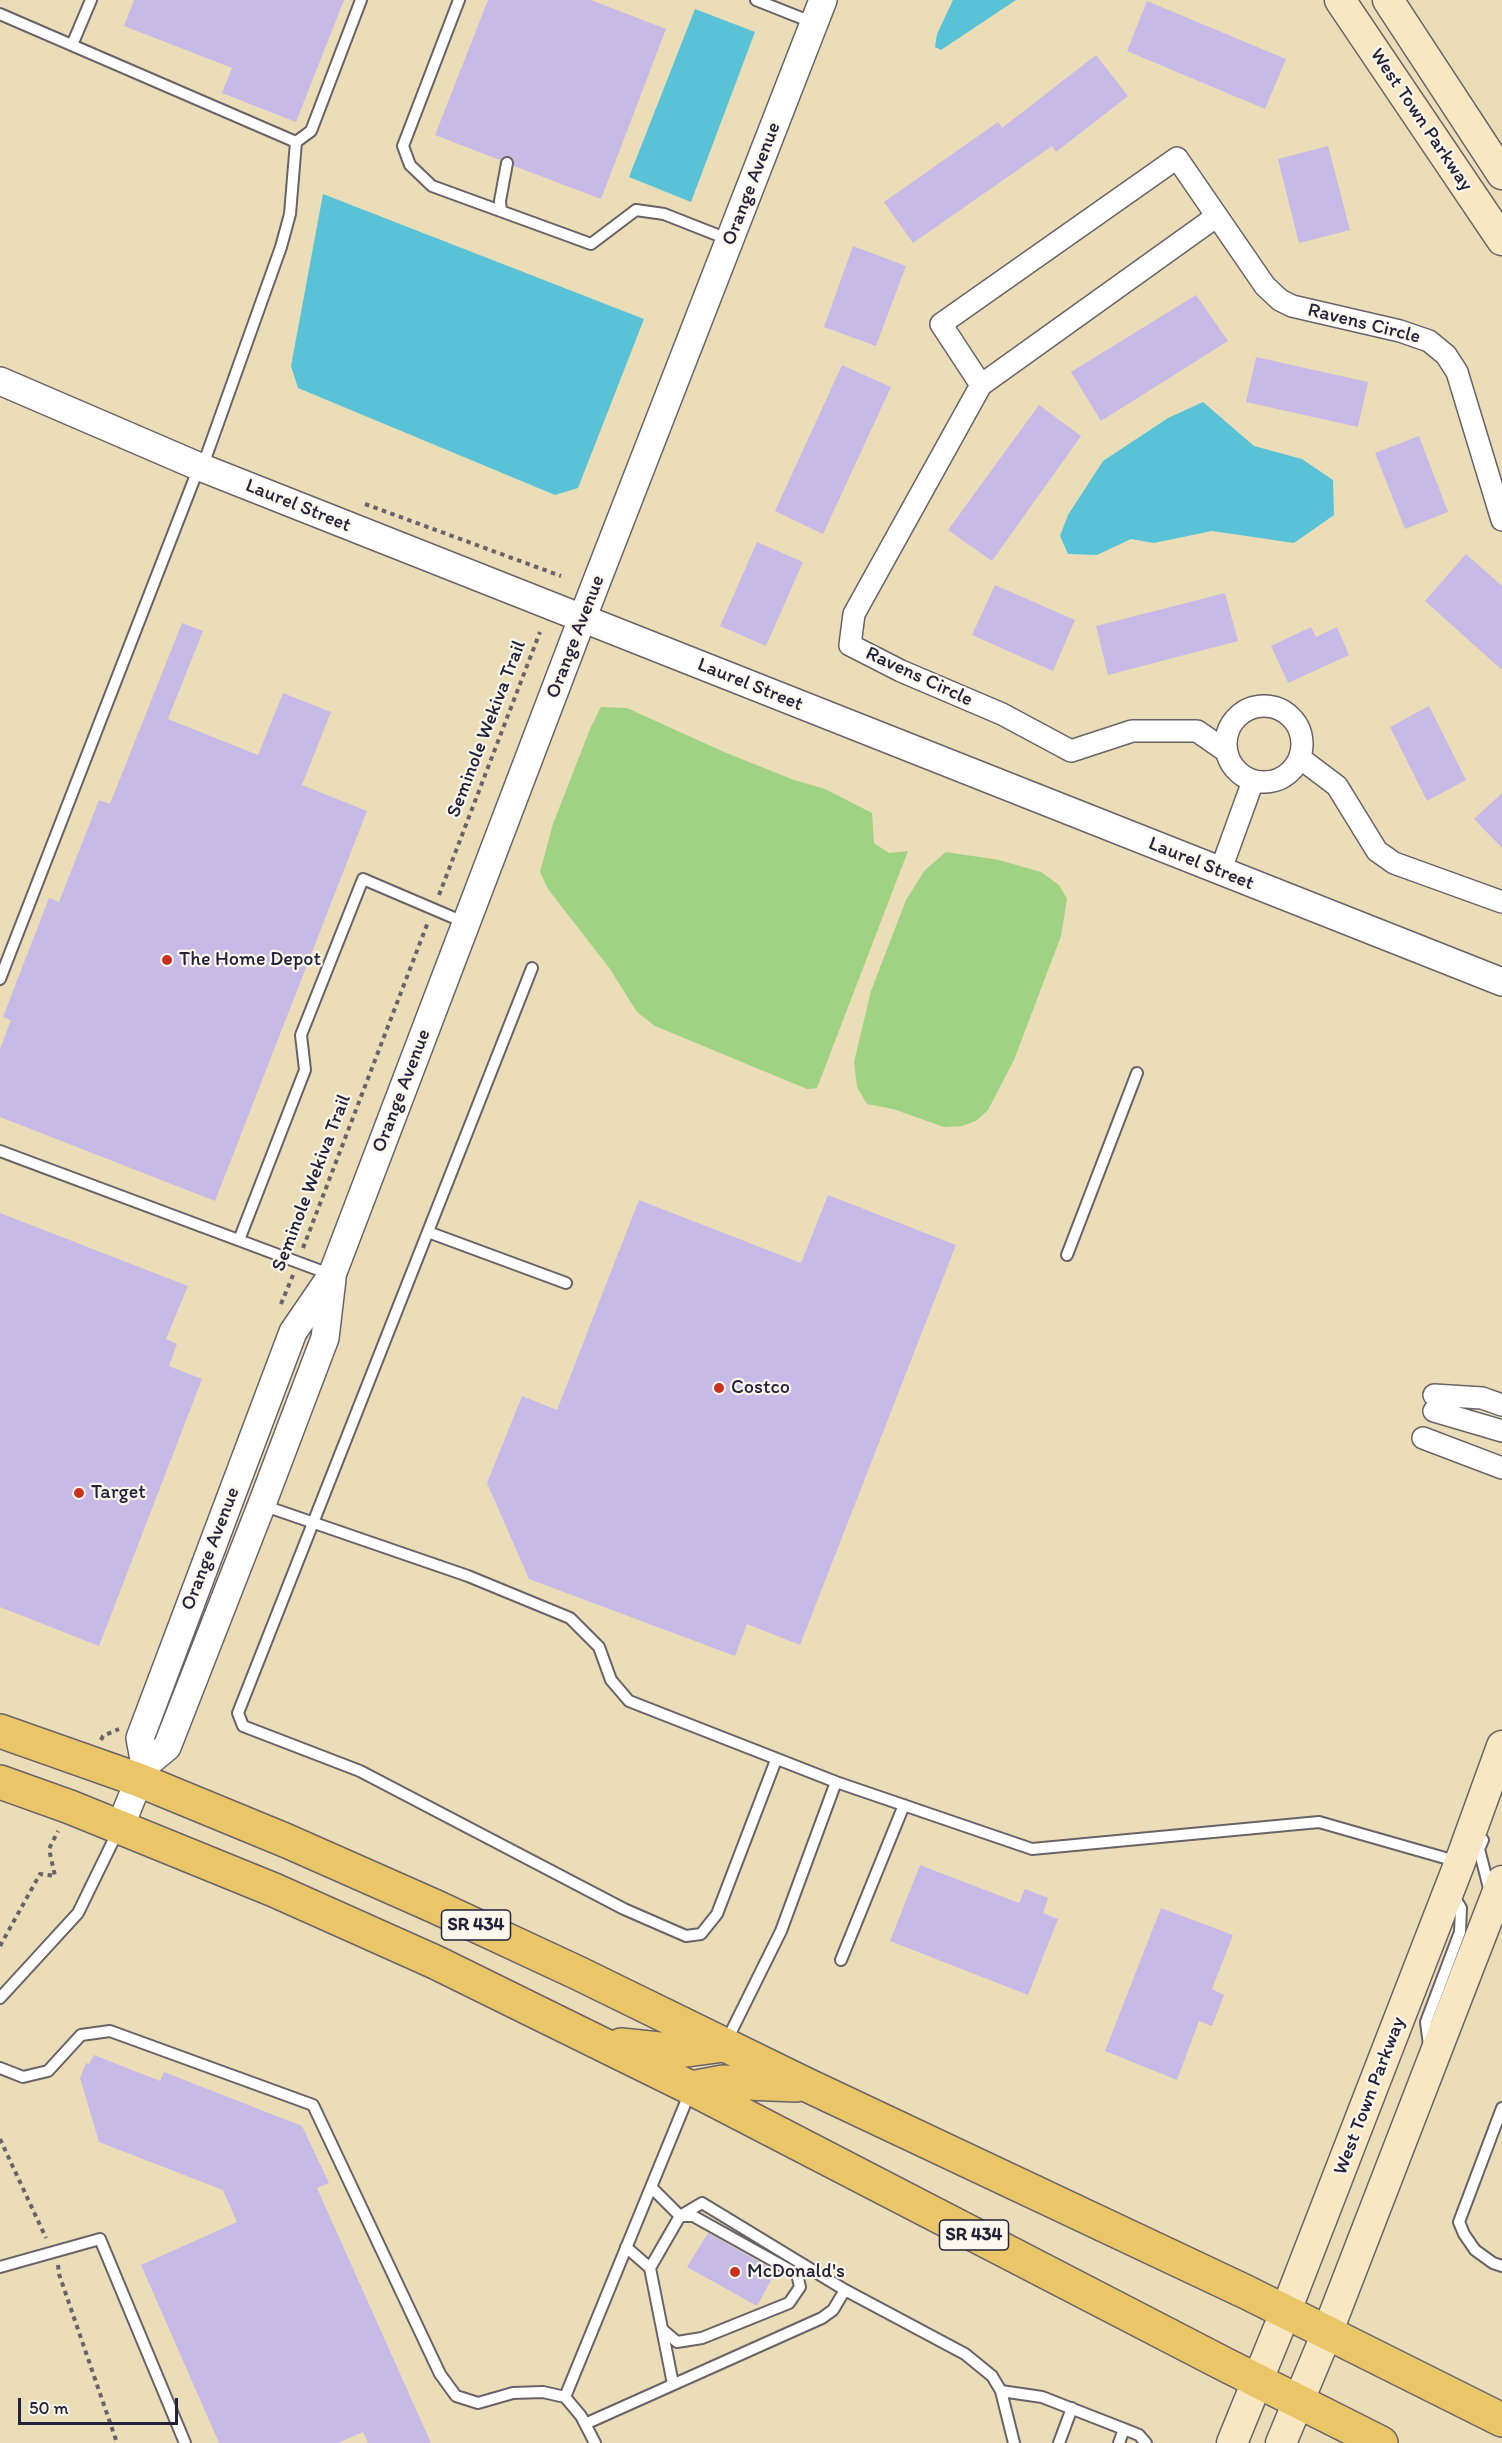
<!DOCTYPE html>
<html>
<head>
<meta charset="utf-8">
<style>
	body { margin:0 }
	#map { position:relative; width:1502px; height:2443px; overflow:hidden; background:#ecddb9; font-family:Itim,sans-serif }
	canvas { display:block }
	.scale { position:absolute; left:18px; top:2398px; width:160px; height:27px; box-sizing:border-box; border:3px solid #22223b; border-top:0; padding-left:8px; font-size:18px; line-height:21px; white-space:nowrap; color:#22223b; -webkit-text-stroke:4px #fbf7ec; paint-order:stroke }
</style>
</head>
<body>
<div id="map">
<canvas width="1502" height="2443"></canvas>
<div class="scale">50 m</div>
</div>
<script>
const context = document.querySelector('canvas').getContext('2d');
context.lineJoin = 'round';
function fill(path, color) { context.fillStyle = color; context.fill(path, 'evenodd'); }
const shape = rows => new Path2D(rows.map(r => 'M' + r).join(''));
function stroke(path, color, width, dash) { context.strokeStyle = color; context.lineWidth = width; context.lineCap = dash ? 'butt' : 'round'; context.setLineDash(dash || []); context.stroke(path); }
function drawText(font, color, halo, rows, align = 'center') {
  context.font = font + ' Itim,sans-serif'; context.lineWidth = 4.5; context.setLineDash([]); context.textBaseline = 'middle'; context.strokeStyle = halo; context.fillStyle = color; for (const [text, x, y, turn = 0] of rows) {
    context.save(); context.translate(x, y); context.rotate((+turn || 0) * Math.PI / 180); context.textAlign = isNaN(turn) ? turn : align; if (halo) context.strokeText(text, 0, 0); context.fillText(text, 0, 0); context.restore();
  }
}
const green = shape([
	[601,707,627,708,724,752,794,780,825,789,872,813,874,843,889,853,908,851,817,1088,807,1089,655,1026,637,1012,610,969,548,889,540,872,553,824,590,729],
	[946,852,999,860,1041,872,1059,885,1067,899,1061,936,1014,1060,988,1110,976,1121,962,1126,944,1127,893,1109,867,1104,857,1087,854,1062,871,991,906,900,925,870]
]);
const water = shape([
	[953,0,1016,0,941,50,935,47,937,34],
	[695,9,755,32,691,202,629,177],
	[323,194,644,319,578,488,555,495,298,388,291,366],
	[1203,402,1254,446,1302,459,1333,480,1334,515,1294,543,1212,531,1154,543,1131,539,1097,555,1068,554,1060,536,1068,515,1103,461,1168,418]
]);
const building = shape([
	[134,0,344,0,296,122,222,93,232,68,124,26],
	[488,0,591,0,666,29,601,199,514,166,514,160,509,156,504,156,500,160,435,135],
	[1147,1,1286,59,1265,109,1127,51],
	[1096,55,1128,96,1056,152,1052,146,913,243,884,202,998,122,1002,128],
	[1328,146,1350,230,1299,243,1278,159],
	[853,246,906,266,876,346,824,327],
	[1196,295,1228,341,1101,421,1071,372],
	[1256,357,1368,382,1358,427,1246,402],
	[842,365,891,387,823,534,775,511],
	[1039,405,1081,436,992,561,948,530],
	[1419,436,1448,512,1405,529,1375,453],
	[757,542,803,562,766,646,720,626],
	[1466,554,1502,586,1502,670,1425,601],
	[995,585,1075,620,1053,671,972,635],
	[1225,593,1238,641,1108,675,1096,626],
	[182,623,203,631,168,719,258,755,283,693,331,712,302,785,367,811,215,1201,0,1117,0,1049,11,1020,3,1017,49,898,59,902,99,800,110,804],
	[1311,627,1316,637,1337,627,1349,655,1288,683,1271,646],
	[1429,706,1466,780,1427,801,1390,727],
	[1502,793,1502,848,1474,819],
	[828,1195,956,1245,800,1645,747,1624,735,1656,529,1579,487,1483,522,1396,557,1410,639,1200,801,1263],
	[0,1213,188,1286,166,1339,177,1344,169,1366,202,1379,99,1646,0,1607],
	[920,1865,1019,1903,1025,1889,1048,1898,1043,1913,1058,1919,1028,1995,890,1941],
	[1161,1908,1233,1935,1212,1989,1224,1995,1212,2026,1199,2021,1177,2080,1105,2051],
	[94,2055,160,2081,164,2072,302,2126,329,2183,317,2188,431,2443,368,2443,363,2432,338,2443,219,2443,141,2265,237,2222,223,2190,99,2142,80,2078,86,2063,89,2064],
	[708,2233,776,2271,757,2306,687,2267]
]);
const path = shape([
	[365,504,561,576],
	[439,895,540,632],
	[303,1248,428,922],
	[281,1304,293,1275],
	[101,1740,103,1736,119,1729],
	[0,1946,40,1874,55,1876,49,1849,58,1831],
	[0,2139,46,2238],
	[58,2265,59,2274,117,2443]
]);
const service = shape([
	[459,0,403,146,410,165,432,186,591,244,636,210,664,214,730,240],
	[756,0,814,23],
	[0,14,296,142],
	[72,45,91,0],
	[501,211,500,201,507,163],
	[202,468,281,247,290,214,296,142,311,131,361,0],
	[532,968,238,1713,243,1726,360,1771,624,1909,686,1936,701,1934,717,1914,776,1760],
	[0,979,199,467],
	[0,1151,332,1275],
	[428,1232,566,1283],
	[239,1240,305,1070,301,1035,363,879,466,923],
	[1067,1255,1137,1073],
	[262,1505,468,1576,570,1618,599,1647,611,1680,629,1701,836,1782,1032,1849,1319,1822,1459,1862],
	[1483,1840,1479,1849,1490,1892],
	[841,1960,904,1805],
	[0,1998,78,1913,118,1831],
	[726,2042,781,1931,836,1782],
	[1429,2045,1426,2022,1460,1932,1461,1908,1453,1895],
	[0,2068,23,2077,48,2071,81,2035,110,2031,313,2105,440,2374,456,2396,478,2403,513,2393,543,2392,565,2397,581,2416,595,2443],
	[1502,2108,1459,2222,1464,2234,1475,2250,1493,2263,1502,2266],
	[651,2187,680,2216,693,2216,797,2274,800,2287,789,2303,702,2338,677,2342,663,2330],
	[626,2247,650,2268,673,2384],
	[0,2267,100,2239,185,2443],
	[650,2268,680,2216,702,2203,845,2290],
	[1001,2391,1042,2397,1124,2429,1119,2443],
	[565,2397,690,2092],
	[585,2424,822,2318,833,2310,845,2290,965,2354,992,2376,1001,2391,1014,2443],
	[1124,2429,1139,2435,1146,2443],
	[1059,2443,1072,2408]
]);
const minor = shape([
	[1217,216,981,385,854,614,850,645,901,671,1002,714,1071,751,1132,731,1197,731,1226,751],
	[981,385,941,324,1177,158,1265,286,1280,300,1292,306,1400,331,1429,341,1446,355,1457,372,1502,520],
	'1226 744a38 38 0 1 1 76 0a38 38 0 1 1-76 0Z',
	[1300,758,1337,786,1377,851,1394,863,1502,902],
	[1220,872,1253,781],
	[1434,1395,1482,1398,1502,1405],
	[1434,1411,1502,1431],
	[1423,1438,1502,1468]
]);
const tertiary = shape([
	[0,381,200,467,1502,982],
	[145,1765,140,1738,293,1332,332,1275,582,619,823,0],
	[120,1827,145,1765,167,1747,262,1504,325,1338,332,1279]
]);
const secondary = shape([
	[1340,0,1502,240],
	[1388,0,1502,174],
	[1232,2443,1285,2313,1460,1862,1502,1746],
	[1281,2443,1327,2333,1502,1881]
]);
const primary = shape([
	[0,1731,139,1780,287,1841,434,1906,578,1973,807,2085,1246,2292,1502,2420],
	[0,1782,70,1807,274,1890,435,1962,691,2088,1224,2364,1381,2443],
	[621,2045,679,2051,724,2045],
	[691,2088,723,2082,796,2085]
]);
const markers = [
	[167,960,6,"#c8321e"],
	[719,1388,6,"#c8321e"],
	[79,1493,6,"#c8321e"],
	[735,2272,6,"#c8321e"]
];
const shields = [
	[476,1925,69],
	[974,2235,69]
];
const shieldNames = [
	["SR 434",476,1925],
	["SR 434",974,2235]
];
const streetNames = [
	["West Town Parkway",1421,120,56],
	["Orange Avenue",752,184,-69],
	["Ravens Circle",1364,324,14],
	["Laurel Street",298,506,22],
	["Orange Avenue",576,637,-69],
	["Ravens Circle",919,677,25],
	["Laurel Street",750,685,22],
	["Seminole Wekiva Trail",487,729,-69],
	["Laurel Street",1201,864,22],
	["Orange Avenue",402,1091,-69],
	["Seminole Wekiva Trail",312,1183,-69],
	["Orange Avenue",211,1549,-69],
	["West Town Parkway",1370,2096,-69]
];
const poiNames = [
	["The Home Depot",179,960],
	["Costco",731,1388],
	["Target",91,1493],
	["McDonald's",747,2272]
];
fill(green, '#9fd282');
fill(water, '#5ac2d7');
fill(building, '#c8bae6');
stroke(service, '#696367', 14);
stroke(minor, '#696367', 24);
stroke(tertiary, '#696367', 30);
stroke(secondary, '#696367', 33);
stroke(primary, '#696367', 36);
stroke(path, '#696367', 4, [4.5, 4.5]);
stroke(service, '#fff', 10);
stroke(minor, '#fff', 21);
stroke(tertiary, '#fff', 27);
stroke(secondary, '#f7e8c3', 30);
stroke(primary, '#ebc669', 33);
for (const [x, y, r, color] of markers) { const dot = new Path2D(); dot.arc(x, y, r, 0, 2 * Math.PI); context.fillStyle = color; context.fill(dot); stroke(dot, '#fbf7ec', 2); }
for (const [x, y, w] of shields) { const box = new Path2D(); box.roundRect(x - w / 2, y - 15, w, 30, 4.5); context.fillStyle = '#fbf7ec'; context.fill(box); stroke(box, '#22223b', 1.5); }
drawText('bold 18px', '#22223b', null, shieldNames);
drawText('20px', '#22223b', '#fbf7ec', streetNames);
drawText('20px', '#22223b', '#fbf7ec', poiNames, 'left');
</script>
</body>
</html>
